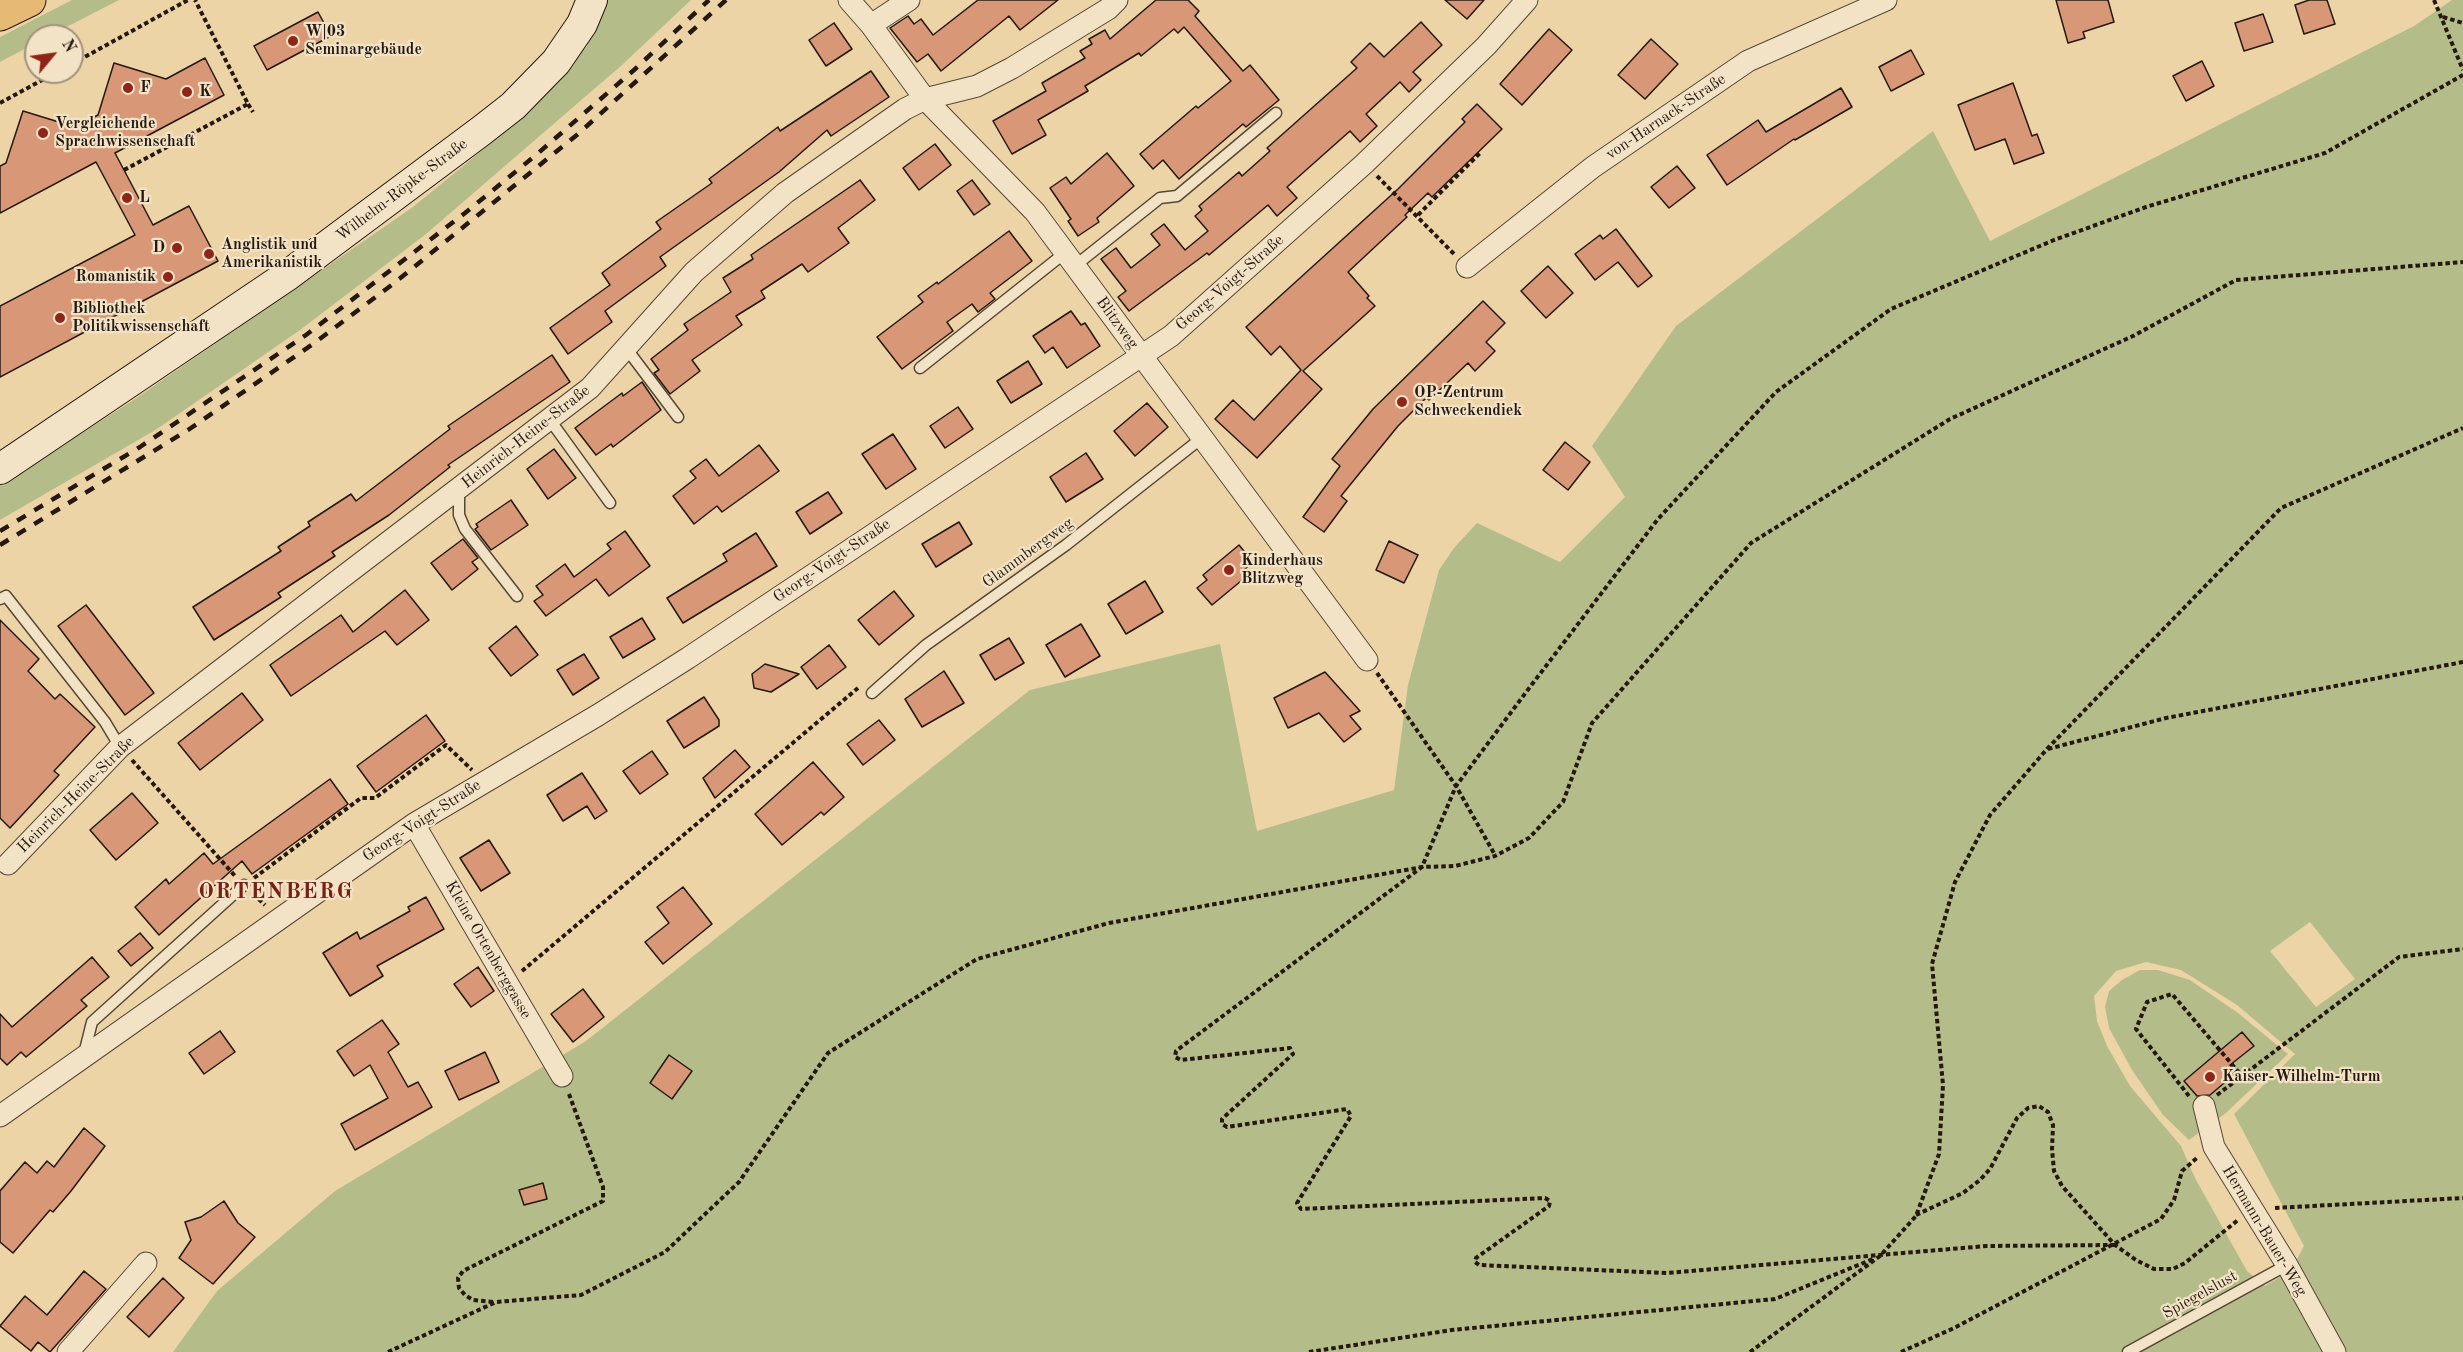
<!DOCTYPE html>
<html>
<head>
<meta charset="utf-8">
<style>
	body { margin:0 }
	#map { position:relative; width:2463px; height:1352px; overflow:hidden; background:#ecd4a7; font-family:"Old Standard TT",serif }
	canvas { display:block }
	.north { position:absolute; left:24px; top:24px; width:60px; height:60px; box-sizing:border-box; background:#f3e3c6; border:2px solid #a0927d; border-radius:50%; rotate:61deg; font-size:16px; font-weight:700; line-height:24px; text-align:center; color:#241810 }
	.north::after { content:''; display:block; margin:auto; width:21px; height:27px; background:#8f2418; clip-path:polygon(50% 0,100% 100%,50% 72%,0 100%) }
</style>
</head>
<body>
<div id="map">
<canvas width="2463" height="1352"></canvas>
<div class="north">N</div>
</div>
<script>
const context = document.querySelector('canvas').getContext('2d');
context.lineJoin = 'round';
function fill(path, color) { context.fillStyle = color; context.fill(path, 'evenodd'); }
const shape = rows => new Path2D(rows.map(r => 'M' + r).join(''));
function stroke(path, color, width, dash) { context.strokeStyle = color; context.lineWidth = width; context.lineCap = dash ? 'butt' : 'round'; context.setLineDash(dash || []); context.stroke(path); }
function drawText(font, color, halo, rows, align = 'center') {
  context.font = font + ' "Old Standard TT",serif'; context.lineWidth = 4.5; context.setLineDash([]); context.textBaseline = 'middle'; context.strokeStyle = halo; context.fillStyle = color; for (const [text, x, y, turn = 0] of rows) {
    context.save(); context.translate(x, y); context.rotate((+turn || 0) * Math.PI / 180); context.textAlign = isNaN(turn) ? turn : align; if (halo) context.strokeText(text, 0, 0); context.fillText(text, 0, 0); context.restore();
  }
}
const green = shape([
	[72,0,119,0,49,36,36,36,36,43,0,62,0,37],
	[602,0,691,0,622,65,426,234,300,330,157,429,0,520,0,485,135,399,413,207,507,130,588,45,584,45],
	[2452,0,2463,0,2463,1352,2344,1352,2295,1263,2304,1246,2234,1114,2295,1054,2237,1005,2181,970,2146,962,2116,971,2094,996,2097,1021,2107,1046,2130,1086,2181,1146,2195,1178,2247,1271,2265,1286,2283,1275,2326,1352,173,1352,217,1291,335,1191,586,1041,1030,690,1220,644,1257,831,1394,790,1408,685,1439,570,1454,548,1477,523,1560,562,1625,497,1592,446,1676,326,1933,131,1990,241,2414,26],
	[2310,922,2355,979,2316,1007,2270,951],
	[2140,970,2158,970,2190,980,2238,1013,2288,1054,2226,1113,2189,1140,2163,1115,2132,1070,2109,1028,2105,1007,2109,991,2122,980]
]);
const building = shape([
	[978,0,1058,0,1020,30,1009,16,941,71,928,54,917,62,890,28,908,16,914,24,921,19,933,35,978,0],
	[1156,0,1188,0,1199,11,1195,16,1243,71,1250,65,1279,100,1246,127,1243,124,1179,179,1163,160,1153,169,1140,154,1196,106,1198,108,1231,81,1184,27,1178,33,1174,29,1141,56,1139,53,1085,86,1088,91,1038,120,1046,135,1012,154,993,121,1046,91,1042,83,1085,58,1080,51,1092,44,1089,39,1105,30,1110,39,1156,0],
	[1445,0,1484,0,1467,19,1445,0],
	[2056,0,2108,0,2114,22,2083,32,2085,38,2068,43,2056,0],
	[2309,0,2327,0,2335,24,2304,34,2295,5,2309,0],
	[318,12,331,36,267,70,254,46,318,12],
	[2263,14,2273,42,2244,51,2235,23,2263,14],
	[1421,22,1442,45,1413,72,1421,80,1409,92,1400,82,1366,114,1377,126,1360,142,1350,131,1287,187,1297,198,1277,216,1268,205,1209,255,1207,253,1129,311,1118,297,1126,291,1101,259,1116,248,1131,268,1160,245,1151,234,1164,224,1185,250,1208,231,1195,216,1202,210,1199,206,1239,172,1242,176,1270,151,1267,148,1357,68,1351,62,1370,43,1384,57,1421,22],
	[834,23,852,49,826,66,809,40,834,23],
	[1549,29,1572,50,1522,105,1500,84,1549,29],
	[1651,39,1678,64,1645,99,1618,75,1651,39],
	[1911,50,1924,74,1891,91,1879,67,1911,50],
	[205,58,224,95,115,153,153,225,189,206,218,261,0,377,0,306,135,235,96,162,0,213,0,166,6,163,23,111,75,127,98,115,114,63,166,79,205,58],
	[2202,61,2214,86,2186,101,2173,76,2202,61],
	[871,71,889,97,831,136,827,130,779,172,660,257,666,266,605,311,612,322,568,354,550,328,610,285,602,273,661,229,656,222,712,183,709,179,778,127,780,131,871,71],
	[2013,83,2032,136,2037,134,2044,153,2014,164,2005,139,1975,150,1958,105,2013,83],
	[1841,88,1852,107,1795,140,1794,139,1727,185,1707,155,1758,120,1766,132,1841,88],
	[1477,104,1502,129,1432,197,1428,193,1405,215,1407,217,1348,272,1369,296,1367,298,1375,306,1303,371,1322,389,1257,458,1215,419,1233,400,1254,420,1301,370,1280,346,1271,355,1246,327,1398,189,1465,122,1462,119,1477,104],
	[935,144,951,165,919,190,903,168,935,144],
	[1107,153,1134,186,1097,218,1099,222,1078,236,1068,221,1071,219,1050,188,1066,177,1071,184,1107,153],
	[1677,166,1695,188,1669,208,1651,187,1677,166],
	[860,180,875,200,838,228,849,243,808,272,802,264,761,291,765,298,736,316,742,325,692,360,700,371,670,394,654,373,659,370,651,359,688,330,684,324,731,292,723,278,753,259,751,255,860,180],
	[972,180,990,204,974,215,957,191,972,180],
	[1616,229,1652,276,1638,287,1618,262,1595,280,1575,254,1600,235,1603,239,1616,229],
	[1009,231,1032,261,990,293,995,299,978,312,972,304,947,322,953,331,902,369,877,337,923,302,918,296,937,282,938,284,1009,231],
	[1548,266,1573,293,1546,318,1521,291,1548,266],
	[1483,301,1505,323,1486,342,1495,351,1475,371,1468,363,1429,400,1426,398,1398,426,1341,496,1347,501,1324,532,1303,517,1340,466,1332,459,1373,409,1483,301],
	[1071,311,1081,325,1085,323,1100,346,1067,368,1053,347,1045,353,1033,336,1071,311],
	[552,355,570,382,448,465,450,467,389,515,332,552,335,556,278,593,281,597,214,640,193,607,281,551,278,547,310,526,308,522,351,494,356,501,450,429,448,426,552,355],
	[1028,361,1042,384,1011,403,997,381,1028,361],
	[642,382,661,410,613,447,611,444,596,455,575,428,622,393,623,396,642,382],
	[1147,403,1168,427,1135,456,1114,431,1147,403],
	[958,407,973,429,945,448,930,426,958,407],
	[893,434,916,469,886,489,862,454,893,434],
	[1565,442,1590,462,1568,490,1543,470,1565,442],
	[759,445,779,471,722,512,717,506,694,524,673,496,696,478,690,471,706,459,719,476,759,445],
	[554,449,576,478,548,499,527,469,554,449],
	[1086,453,1103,479,1066,502,1050,477,1086,453],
	[828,492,842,513,810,534,796,512,828,492],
	[511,500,528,525,491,550,475,529,478,527,476,524,511,500],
	[959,522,972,544,936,567,922,544,959,522],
	[625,531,650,566,609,596,596,579,546,616,534,601,543,595,536,586,565,564,574,577,611,549,607,544,625,531],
	[756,533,777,566,683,623,667,598,727,561,723,554,756,533],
	[463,539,478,558,472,562,478,569,452,590,431,563,463,539],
	[1389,541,1418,555,1404,583,1376,570,1389,541],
	[1239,545,1253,562,1243,571,1247,576,1212,605,1197,588,1207,580,1203,575,1239,545],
	[1145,581,1163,612,1126,634,1108,604,1145,581],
	[405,590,429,620,397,645,385,631,291,696,270,665,341,615,353,632,405,590],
	[894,591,914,616,879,645,858,620,894,591],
	[86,605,154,693,125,715,58,626,86,605],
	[642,618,655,639,623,658,610,637,642,618],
	[0,620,39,659,28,671,55,699,60,694,95,727,54,771,59,775,10,828,0,818,0,620],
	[1081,624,1100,656,1065,677,1046,645,1081,624],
	[516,626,538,655,511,676,489,648,516,626],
	[1009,638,1024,663,995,680,980,655,1009,638],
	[829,645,846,667,817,689,801,667,829,645],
	[584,654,599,678,573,695,557,670,584,654],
	[765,664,799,674,771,692,754,688,752,674,765,664],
	[944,671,964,703,922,727,905,699,944,671],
	[1325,672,1360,711,1350,716,1361,729,1344,742,1319,713,1288,728,1274,698,1325,672],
	[242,693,263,720,200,770,178,743,242,693],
	[704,697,719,720,719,726,684,748,667,721,704,697],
	[426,715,445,741,376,792,357,766,426,715],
	[879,720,895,740,863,765,847,744,879,720],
	[735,750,750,767,715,798,703,778,735,750],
	[652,751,668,774,640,794,623,771,652,751],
	[813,762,844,797,824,815,821,812,782,845,755,814,813,762],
	[582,773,607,811,595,819,587,806,563,821,547,795,582,773],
	[330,779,348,804,252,874,242,861,159,935,135,907,166,879,169,884,204,853,213,864,330,779],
	[132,793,158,823,116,860,90,830,132,793],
	[489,840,510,873,481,891,460,858,489,840],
	[683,887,712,924,663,964,645,942,669,923,657,907,683,887],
	[426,897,444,929,377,966,383,976,350,996,323,953,357,932,360,939,410,911,408,907,426,897],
	[140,933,153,948,131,966,118,951,140,933],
	[92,957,109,977,81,1000,87,1006,26,1057,21,1052,7,1065,0,1058,0,1014,12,1027,92,957],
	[478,967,494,991,471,1007,454,984,478,967],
	[583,989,604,1017,573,1042,551,1014,583,989],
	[382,1020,399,1044,388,1052,408,1087,418,1082,432,1107,355,1150,341,1124,388,1098,370,1065,354,1076,337,1051,382,1020],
	[220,1031,235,1052,204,1074,189,1053,220,1031],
	[2242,1032,2254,1046,2230,1065,2236,1073,2210,1095,2197,1096,2184,1081,2242,1032],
	[485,1052,499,1082,459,1100,445,1071,485,1052],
	[669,1055,692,1071,672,1099,650,1083,669,1055],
	[84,1128,105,1146,71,1191,53,1212,50,1210,13,1253,0,1242,0,1191,25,1162,37,1173,47,1161,54,1167,84,1128],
	[543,1183,547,1199,524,1205,519,1190,543,1183],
	[224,1201,238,1223,255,1237,213,1284,179,1258,191,1240,185,1222,201,1217,224,1201],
	[84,1271,106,1289,50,1352,38,1342,31,1351,0,1326,25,1296,47,1315,84,1271],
	[163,1278,184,1298,149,1337,127,1317,163,1278]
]);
const path = shape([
	[2434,0,2463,70],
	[2443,17,2463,23],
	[72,64,188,0],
	[0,103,57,72],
	[248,104,253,112],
	[124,170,248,104,195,0],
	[1377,176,1454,254],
	[1418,215,1481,152],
	[1377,673,1456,786,1495,855],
	[2048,749,2166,718,2463,662],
	[132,760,235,876],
	[254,878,361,798,375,798,446,745,472,770],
	[253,894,265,905],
	[522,971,858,688],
	[2217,1095,2399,957,2463,949],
	[2189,1096,2136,1029,2147,1002,2172,994,2241,1075],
	[2275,1208,2463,1198],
	[1916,1215,1963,1193,1980,1180,1990,1169,2017,1118,2028,1108,2039,1106,2048,1112,2053,1125,2052,1149,2054,1171,2062,1186,2115,1245,2136,1260,2154,1269,2173,1269,2185,1263,2238,1220],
	[2115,1245,1986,1246,1667,1273,1479,1265,1475,1262,1476,1258,1549,1206,1550,1201,1545,1198,1301,1209,1297,1203,1351,1116,1347,1109,1227,1127,1222,1124,1222,1119,1293,1054,1290,1048,1181,1060,1175,1057,1176,1051,1422,867,1456,786,1533,683,1658,519,1776,392,1891,309,2054,240,2146,207,2325,153,2463,75],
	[493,1302,473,1300,465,1295,459,1288,458,1278,463,1271,603,1201,603,1187,569,1094],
	[388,1352,496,1302,581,1295,665,1252,739,1182,828,1053,977,959,1109,923,1422,867,1455,866,1495,856,1529,838,1563,802,1592,723,1751,543,1950,419,2133,336,2236,280,2463,262],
	[1309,1352,1452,1330,1775,1299,1873,1259],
	[1750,1352,1880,1256,1916,1216,1939,1154,1943,1085,1932,964,1955,882,1990,815,2047,749,2281,508,2463,428],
	[1901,1352,1954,1328,2161,1219,2174,1200,2182,1171,2198,1157]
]);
const lane = shape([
	[1076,265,1160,198,1177,196,1276,113],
	[626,348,678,417],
	[920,368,1066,252],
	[550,420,610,503],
	[459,489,459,515,465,529,517,596],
	[0,599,6,596,105,722,120,747],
	[872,693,926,645,1066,545,1203,437],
	[84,1054,92,1022,244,885],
	[2128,1352,2287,1265]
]);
const street = shape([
	[849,0,871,25,925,99,1035,212,1367,660],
	[871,25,909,0],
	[1467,267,1593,167,1748,61,1886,0],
	[414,824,562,1076],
	[8,864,120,747,590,388,694,272,785,193,905,109,925,99,977,86,1012,68,1108,9,1117,0],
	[2204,1106,2214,1147,2287,1265,2335,1352],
	[0,1116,414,824,598,715,688,658,1171,336,1364,164,1486,46,1527,0],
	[68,1352,146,1263]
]);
const secondary = shape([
	[0,469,288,275,481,131,513,106,556,62,582,24,592,0]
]);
const highway = shape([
	[0,14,29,0]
]);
const rail = shape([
	[0,531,140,447,306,335,465,213,536,155,634,70,709,0],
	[0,545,188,430,313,344,393,284,578,134,726,0]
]);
const markers = [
	[293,41,6,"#8f2418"],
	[128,88,6,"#8f2418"],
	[187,92,6,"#8f2418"],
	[43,133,6,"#8f2418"],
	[127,198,6,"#8f2418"],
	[177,248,6,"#8f2418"],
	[209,254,6,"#8f2418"],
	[168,277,6,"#8f2418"],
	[60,318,6,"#8f2418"],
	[1402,402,6,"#8f2418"],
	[1229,570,6,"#8f2418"],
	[2210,1077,6,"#8f2418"]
];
const poiNames = [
	["W|03",305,32],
	["Seminargebäude",305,50],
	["F",140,88],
	["K",199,92],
	["Vergleichende",55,124],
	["Sprachwissenschaft",55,142],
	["L",139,198],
	["Anglistik und",221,245],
	["Amerikanistik",221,263],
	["D",165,248,"right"],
	["Romanistik",156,277,"right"],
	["Bibliothek",72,309],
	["Politikwissenschaft",72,327],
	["OP-Zentrum",1414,393],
	["Schweckendiek",1414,411],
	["Kinderhaus",1241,561],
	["Blitzweg",1241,579],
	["Kaiser-Wilhelm-Turm",2222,1077]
];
const streetNames = [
	["von-Harnack-Straße",1666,117,-34],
	["Wilhelm-Röpke-Straße",402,190,-37],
	["Georg-Voigt-Straße",1230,283,-41],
	["Blitzweg",1117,323,54],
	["Heinrich-Heine-Straße",526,437,-38],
	["Glammbergweg",1028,553,-36],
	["Georg-Voigt-Straße",832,561,-34],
	["Heinrich-Heine-Straße",76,795,-45],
	["Georg-Voigt-Straße",422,821,-33],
	["Kleine Ortenberggasse",488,950,60],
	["Hermann-Bauer-Weg",2264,1231,59],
	["Spiegelslust",2200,1295,-29]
];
const districtNames = [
	["ORTENBERG",276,892]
];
fill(green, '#b4bd8a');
fill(building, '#d89877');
stroke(building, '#241810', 1.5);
stroke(lane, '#564736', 13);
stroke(street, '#564736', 23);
stroke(secondary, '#241810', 32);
stroke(highway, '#241810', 35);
stroke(path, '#241810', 4, [4.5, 3]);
stroke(lane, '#f3e3c6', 10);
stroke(street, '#f3e3c6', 21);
stroke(secondary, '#f3e3c6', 30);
stroke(highway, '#e6ba74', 33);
stroke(rail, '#241810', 4.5, [10, 10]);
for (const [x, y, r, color] of markers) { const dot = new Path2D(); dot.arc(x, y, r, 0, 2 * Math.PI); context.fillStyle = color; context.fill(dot); stroke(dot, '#f3e3c6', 2); }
drawText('bold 16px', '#241810', '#f3e3c6', poiNames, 'left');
drawText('16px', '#241810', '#f3e3c6', streetNames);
context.letterSpacing = '1.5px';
drawText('bold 22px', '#7a1f14', '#f3e3c6', districtNames);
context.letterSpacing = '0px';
</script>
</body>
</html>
